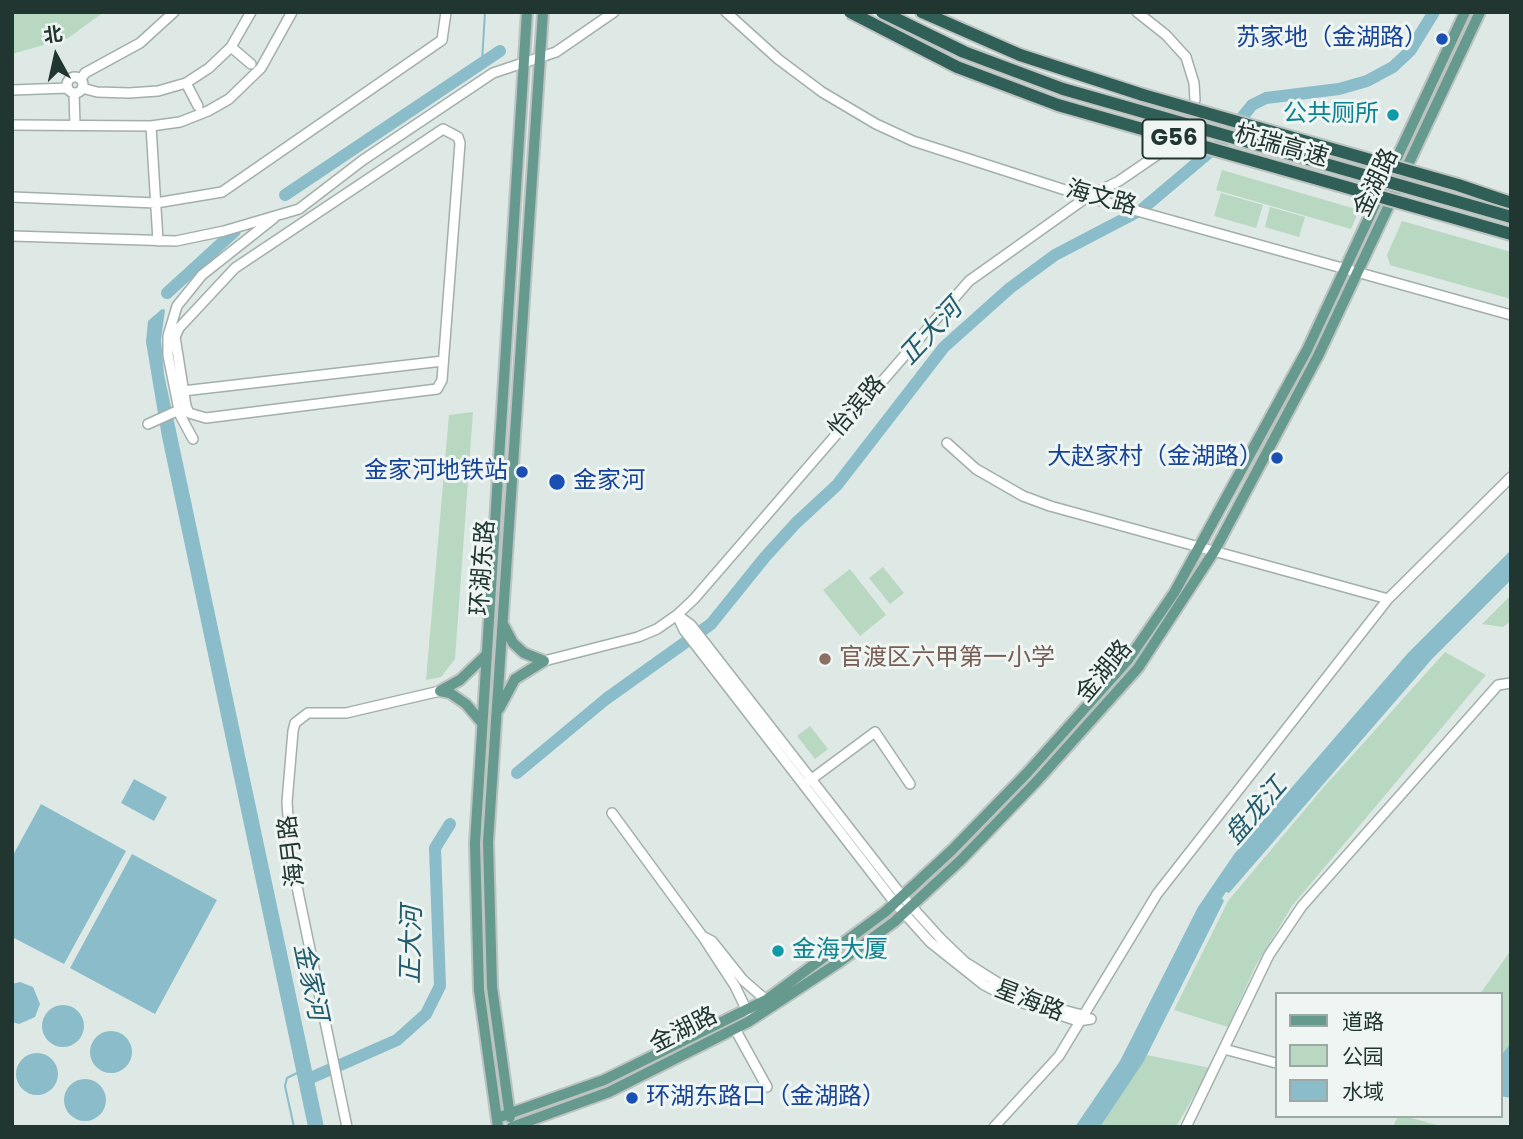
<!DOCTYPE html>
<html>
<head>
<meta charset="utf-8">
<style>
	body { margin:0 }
	#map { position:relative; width:1523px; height:1139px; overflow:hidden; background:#dee8e4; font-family:Poppins,"Noto Sans SC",sans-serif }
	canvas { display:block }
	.frame { position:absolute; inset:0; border:14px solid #213631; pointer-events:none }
	.legend { position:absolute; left:1275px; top:992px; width:228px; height:126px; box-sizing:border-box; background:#eef5f2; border:2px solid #9ca9a5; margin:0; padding:9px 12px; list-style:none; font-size:21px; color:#213631 }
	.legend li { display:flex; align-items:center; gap:14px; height:35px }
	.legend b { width:35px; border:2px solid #9ca9a5 }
	.north { position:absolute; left:21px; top:21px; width:70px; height:70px; -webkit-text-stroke:5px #eef5f2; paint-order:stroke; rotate:352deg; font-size:19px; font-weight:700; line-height:28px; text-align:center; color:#213631 }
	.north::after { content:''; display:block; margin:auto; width:24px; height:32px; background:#213631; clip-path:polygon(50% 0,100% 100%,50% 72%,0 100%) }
</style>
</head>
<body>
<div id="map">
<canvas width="1523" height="1139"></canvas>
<div class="frame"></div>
<ul class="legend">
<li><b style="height:9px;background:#679a8f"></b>道路</li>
<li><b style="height:19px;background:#b9d8c2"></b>公园</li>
<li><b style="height:19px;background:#8abcc9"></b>水域</li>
</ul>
<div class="north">北</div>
</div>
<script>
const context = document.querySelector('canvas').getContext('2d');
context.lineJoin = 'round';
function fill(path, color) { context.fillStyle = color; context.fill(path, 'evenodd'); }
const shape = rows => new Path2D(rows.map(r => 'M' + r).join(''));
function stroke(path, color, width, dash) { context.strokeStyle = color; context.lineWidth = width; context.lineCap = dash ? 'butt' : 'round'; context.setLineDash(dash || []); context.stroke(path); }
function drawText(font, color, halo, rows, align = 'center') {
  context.font = font + ' Poppins,"Noto Sans SC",sans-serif'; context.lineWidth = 6; context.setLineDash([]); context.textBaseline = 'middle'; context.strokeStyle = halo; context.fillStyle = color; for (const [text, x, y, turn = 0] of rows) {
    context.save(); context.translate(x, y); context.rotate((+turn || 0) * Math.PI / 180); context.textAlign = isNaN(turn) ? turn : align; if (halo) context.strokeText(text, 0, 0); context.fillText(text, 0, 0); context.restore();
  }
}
const green = shape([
	[12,12,104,12,68,38,12,54],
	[1222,170,1359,210,1351,229,1216,190],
	[1221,193,1263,205,1256,228,1214,216],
	[1270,207,1305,217,1299,237,1265,227],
	[1402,221,1511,252,1511,299,1390,265,1387,255],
	[473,412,455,659,441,677,426,680,449,415],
	[883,567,904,593,890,604,869,578],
	[850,569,886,615,860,636,823,590],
	[1511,595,1511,621,1503,627,1482,624],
	[1445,652,1486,675,1292,906,1255,967,1228,1027,1174,1010,1228,901,1323,788],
	[810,726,828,749,815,759,797,736],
	[1511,950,1511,1042,1500,1057,1500,994,1480,994],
	[1147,1055,1210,1068,1176,1127,1100,1127],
	[1398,1116,1404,1116,1444,1127,1393,1127]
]);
const water = shape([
	[162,309,165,310,161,340,164,374,324,1127,308,1127,162,437,146,342,148,321],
	[1511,550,1511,580,1432,659,1229,893,1226,892,1222,898,1224,901,1144,1061,1100,1127,1075,1127,1120,1061,1198,907,1235,853,1408,653],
	[134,779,167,797,154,821,121,803],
	[41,804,126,851,64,964,12,937,12,857],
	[132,854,217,900,155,1014,70,968],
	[20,982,33,987,40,1004,35,1017,19,1024,12,1022,12,984],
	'42 1026a21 21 0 1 1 42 0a21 21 0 1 1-42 0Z',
	'90 1052a21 21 0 1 1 42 0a21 21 0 1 1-42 0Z',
	[1511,1042,1511,1104,1496,1127,1456,1127,1500,1116,1500,1057],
	'16 1074a21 21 0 1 1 42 0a21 21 0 1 1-42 0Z',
	'64 1100a21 21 0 1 1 42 0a21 21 0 1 1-42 0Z'
]);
const pier = shape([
	[1500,1096,1511,1098,1511,1110,1500,1127,1453,1127,1459,1116,1500,1116]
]);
const stream = shape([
	[482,62,485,12],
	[294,1127,285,1086,287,1078,297,1073]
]);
const river = shape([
	[285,195,500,51],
	[167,293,235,231],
	[517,773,606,699,711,624,765,557,796,523,837,485,944,347,1010,288,1055,255,1141,210,1224,140,1252,105,1266,98,1339,89,1367,81,1393,67,1410,51,1434,12],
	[306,1080,397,1040,426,1014,440,986,435,848,450,824]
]);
const minorTunnel = shape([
	[1176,142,1187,129,1194,103]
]);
const minor = shape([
	[726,12,778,59,822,92,876,124,913,141,1087,197,1511,315],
	[1137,12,1166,35,1186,57,1194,83,1195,100],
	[231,47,251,64],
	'67 85a8 8 0 1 1 16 0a8 8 0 1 1-16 0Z',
	[81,79,85,73,140,43,174,12],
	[186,83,198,106],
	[82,88,97,92,129,93,158,91,186,83,209,68,231,47,251,12],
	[12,90,68,88],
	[74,93,75,125],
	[12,125,151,126,180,122,208,111,229,99,261,68,292,12],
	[151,126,158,241],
	[443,129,458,137,460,143,442,380,437,389,206,418,189,413,186,406,175,337,179,328,235,268,443,129],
	[12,197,156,203,222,192,442,40,446,12],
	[12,236,176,241,224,231,299,209,363,160,493,73,556,52,614,12],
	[183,391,443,361],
	[148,424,179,410],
	[193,439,180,415,168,355,168,336,177,306,202,275,274,218],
	[947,443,976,469,1023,496,1050,506,1388,599],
	[677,615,684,630,895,903,930,942,984,985,1011,999,1078,1021,1091,1019],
	[679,616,691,625,902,896,940,938,965,962,1011,991,1044,1005,1086,1016],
	[544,661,638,637,657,629,677,615,694,599,969,281,1087,197,1119,181,1176,142],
	[809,781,875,732,910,784],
	[612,813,703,937,735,986,747,1011],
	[704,937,712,941,743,980,766,1000],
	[735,1029,767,1087],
	[1224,1049,1276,1063],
	[347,1127,291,858,287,802,293,731,295,723,308,713,346,713,440,691],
	[994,1127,1059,1056,1157,894,1388,599,1511,477],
	[1186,1127,1269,955,1302,906,1498,685,1511,683]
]);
const major = shape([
	[499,709,515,679,544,661,524,653,513,643,503,624],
	[482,723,466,704,450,693,440,691,460,680,486,655],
	[510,1117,492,987,488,842,543,12],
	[497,1118,604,1080,766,1000,885,912,952,850,1027,773,1128,660,1174,593,1307,350,1465,12],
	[498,1127,479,990,475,843,527,12],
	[512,1127,609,1092,748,1022,838,963,894,922,961,860,1037,781,1138,668,1215,550,1318,356,1480,12]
]);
const highway = shape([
	[922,12,1020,55,1143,95],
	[1458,185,1511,203]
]);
const highwayBridge = shape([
	[850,12,957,67,1058,105,1511,234],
	[882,12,964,52,1063,89,1511,217],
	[1143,95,1458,185]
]);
const markers = [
	[1442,39,7,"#1a4fb4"],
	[1393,115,7,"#0f9aa8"],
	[1277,458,7,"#1a4fb4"],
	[522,472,7,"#1a4fb4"],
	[557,482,9,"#1a4fb4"],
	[825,659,7,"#8d6e63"],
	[778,951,7,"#0f9aa8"],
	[632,1098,7,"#1a4fb4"]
];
const shields = [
	[1174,139,63]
];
const shieldNames = [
	["G56",1174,139]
];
const transitNames = [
	["苏家地（金湖路）",1428,39],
	["大赵家村（金湖路）",1263,458],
	["金家河地铁站",508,472],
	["金家河",573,482,"left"],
	["环湖东路口（金湖路）",646,1098,"left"]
];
const cultureNames = [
	["公共厕所",1379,115],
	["金海大厦",792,951,"left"]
];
const streetNames = [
	["杭瑞高速",1281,147,16],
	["金湖路",1377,183,-65],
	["海文路",1101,199,15],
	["怡滨路",858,407,-49],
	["环湖东路",484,568,-86],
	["金湖路",1105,672,-50],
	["海月路",293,851,-97],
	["星海路",1029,1002,21],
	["金湖路",684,1031,-27]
];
const educationNames = [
	["官渡区六甲第一小学",839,659]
];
const waterNames = [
	["正大河",932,333,-47],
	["盘龙江",1257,812,-49],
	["正大河",413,945,-89],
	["金家河",309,982,78]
];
fill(green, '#b9d8c2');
fill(water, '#8abcc9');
fill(pier, '#dee8e4');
stroke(stream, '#8abcc9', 2);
stroke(river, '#8abcc9', 12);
stroke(minorTunnel, '#b8c4c0', 9, [9, 4.5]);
stroke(minor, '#a2afab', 12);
stroke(major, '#bcc3c1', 14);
stroke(highway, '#bcc3c1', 16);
stroke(minor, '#fff', 9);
stroke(major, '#679a8f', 10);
stroke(highway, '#305f58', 12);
stroke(highwayBridge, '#bcc3c1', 16, []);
stroke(highwayBridge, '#305f58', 12);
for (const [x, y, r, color] of markers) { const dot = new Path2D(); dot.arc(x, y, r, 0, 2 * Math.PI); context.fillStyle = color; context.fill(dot); stroke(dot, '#eef5f2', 2.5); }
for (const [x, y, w] of shields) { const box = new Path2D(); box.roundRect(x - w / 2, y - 19.5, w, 39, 5); context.fillStyle = '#eef5f2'; context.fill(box); stroke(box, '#213631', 2); }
drawText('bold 23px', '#213631', null, shieldNames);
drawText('24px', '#164399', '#eef5f2', transitNames, 'right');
drawText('24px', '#0d838f', '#eef5f2', cultureNames, 'right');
drawText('24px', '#213631', '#eef5f2', streetNames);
drawText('24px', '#785e54', '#eef5f2', educationNames, 'left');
drawText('italic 26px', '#225c6c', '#eef5f2', waterNames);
</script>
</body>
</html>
